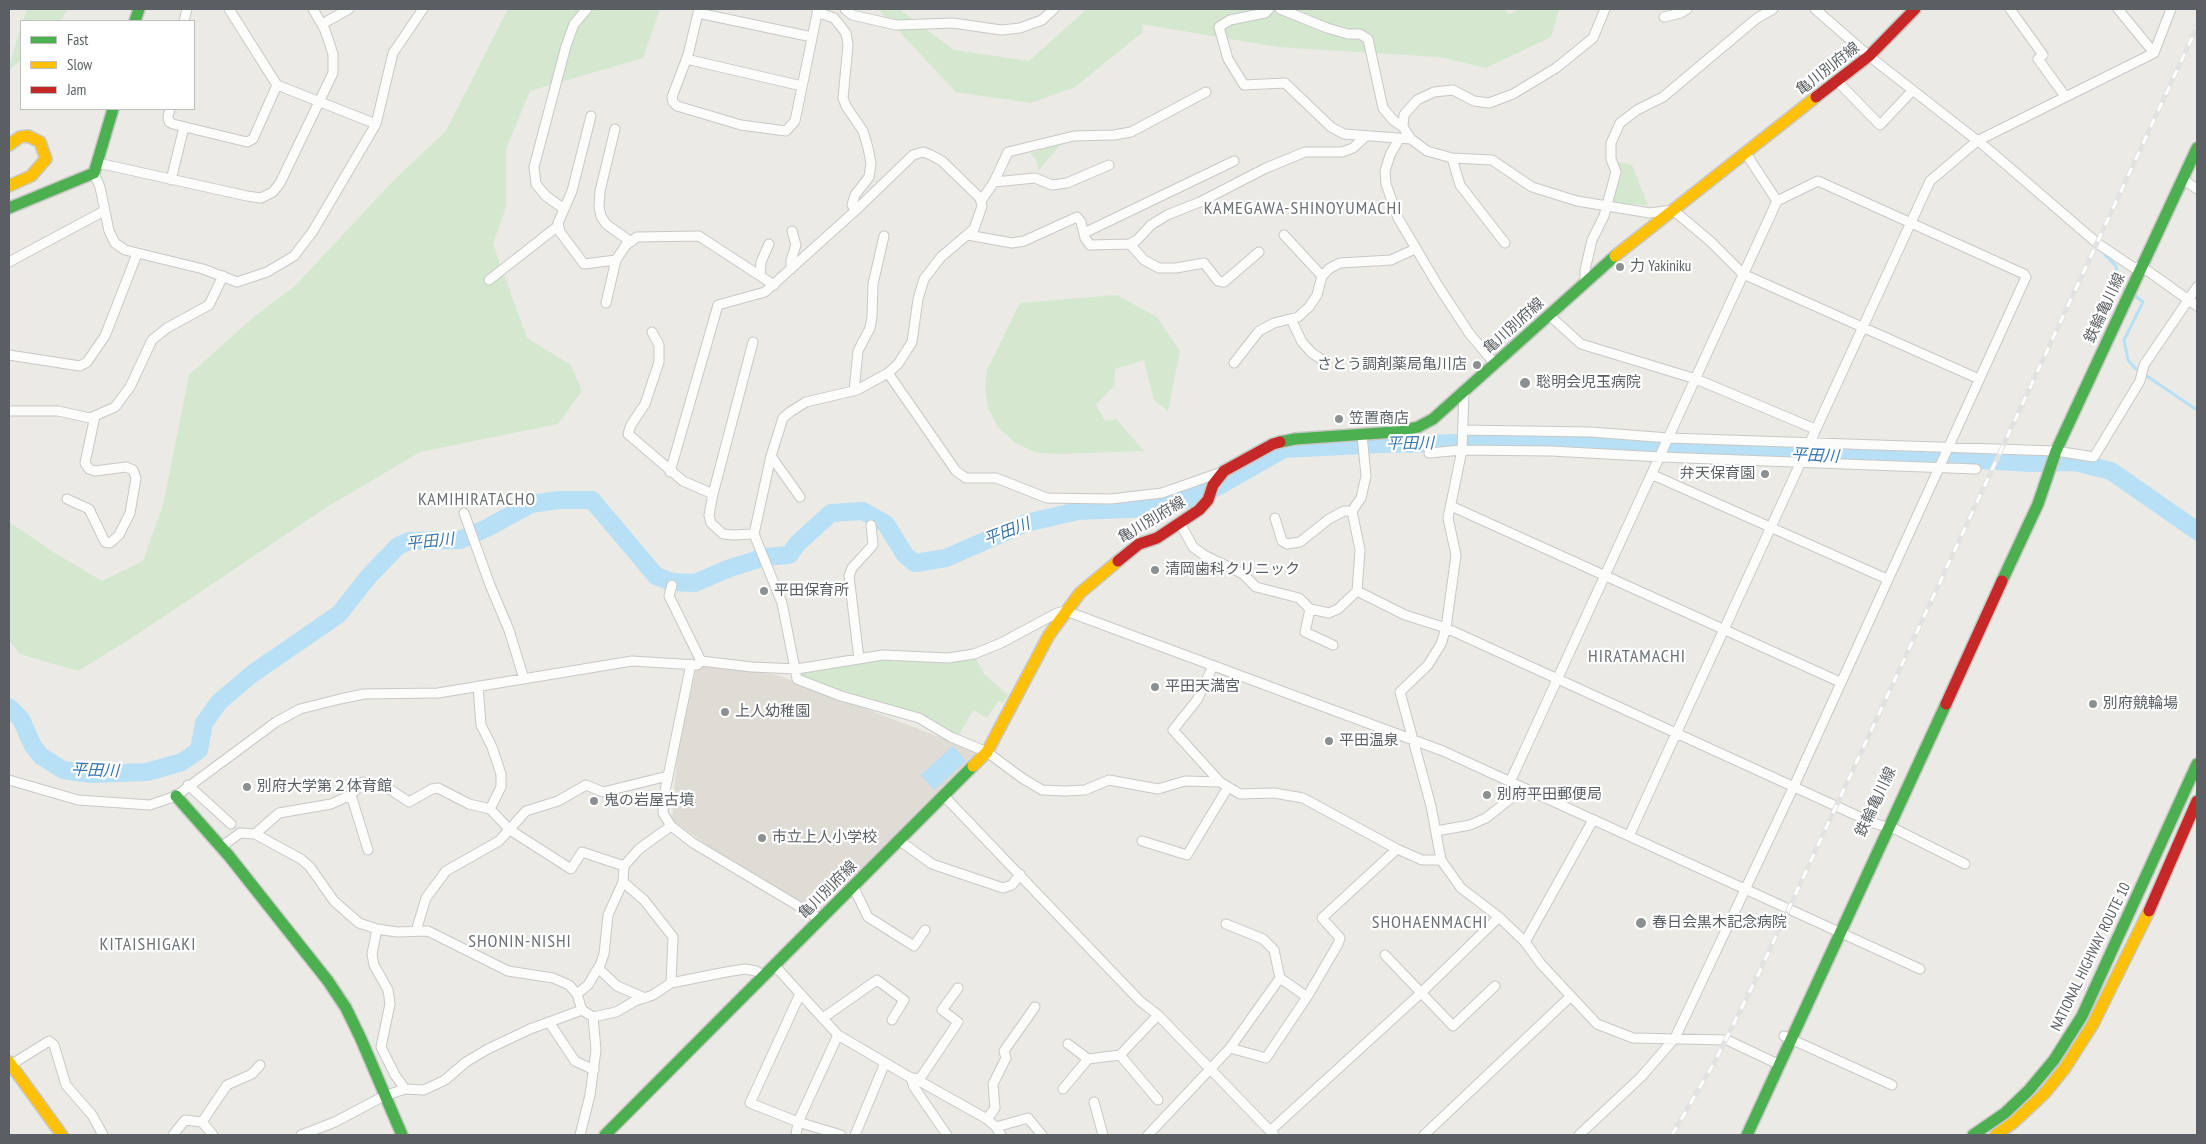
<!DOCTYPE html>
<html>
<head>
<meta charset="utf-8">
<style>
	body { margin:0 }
	#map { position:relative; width:2206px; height:1144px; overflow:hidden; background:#ebeae5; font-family:"PT Sans Narrow",sans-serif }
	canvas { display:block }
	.frame { position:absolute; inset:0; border:10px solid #5a5f64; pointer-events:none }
	.legend { position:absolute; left:20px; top:20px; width:175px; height:90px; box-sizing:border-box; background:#fff; border:1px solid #bdbfc1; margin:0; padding:6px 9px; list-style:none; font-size:15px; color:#5a5f64 }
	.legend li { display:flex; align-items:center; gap:10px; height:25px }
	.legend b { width:25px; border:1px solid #bdbfc1 }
</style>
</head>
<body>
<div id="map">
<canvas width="2206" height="1144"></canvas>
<div class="frame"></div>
<ul class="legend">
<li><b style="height:6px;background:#4caf50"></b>Fast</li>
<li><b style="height:6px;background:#ffc107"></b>Slow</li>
<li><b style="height:6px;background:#c62828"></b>Jam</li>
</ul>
</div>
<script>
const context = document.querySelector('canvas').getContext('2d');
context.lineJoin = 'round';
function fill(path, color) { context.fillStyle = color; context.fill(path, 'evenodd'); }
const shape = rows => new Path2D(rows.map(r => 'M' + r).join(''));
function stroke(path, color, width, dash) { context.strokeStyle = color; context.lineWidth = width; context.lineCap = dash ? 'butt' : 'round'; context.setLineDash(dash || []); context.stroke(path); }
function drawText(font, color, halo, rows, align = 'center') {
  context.font = font + ' "PT Sans Narrow","Noto Sans JP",sans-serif'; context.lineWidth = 4.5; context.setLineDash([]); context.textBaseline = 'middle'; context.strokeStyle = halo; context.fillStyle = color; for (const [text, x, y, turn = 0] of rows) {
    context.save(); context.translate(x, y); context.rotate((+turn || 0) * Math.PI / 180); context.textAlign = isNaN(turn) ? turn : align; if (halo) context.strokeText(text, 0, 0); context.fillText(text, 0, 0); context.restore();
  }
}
const education = shape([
	[697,665,777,675,981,753,815,912,742,870,672,820,678,748]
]);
const green = shape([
	[27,9,68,9,60,21,23,21],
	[508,9,660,9,643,58,530,91,506,149,506,207,493,244,527,338,571,365,582,391,558,424,420,452,327,507,130,639,78,671,20,654,9,640,9,522,58,555,102,581,143,561,163,505,189,375,255,316,295,286,394,180,446,131],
	[878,9,899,9,954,50,1029,61,1087,9,1503,9,1510,14,1520,9,1559,9,1551,37,1486,68,1440,57,1277,47,1142,24,1143,32,1075,87,1031,103,956,92],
	[21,27,21,60,9,70,9,66],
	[1061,144,1039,170,1035,157,1032,157,1031,153],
	[1618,162,1632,165,1648,205,1613,203,1622,173],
	[1117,295,1157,317,1180,351,1168,411,1154,400,1144,360,1115,369,1114,386,1096,405,1105,421,1116,419,1144,451,1057,454,1034,452,1013,441,998,427,989,410,985,390,987,370,1020,303],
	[884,659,928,662,976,659,984,674,1008,695,1003,703,998,701,987,718,973,710,958,737,890,706,800,677,800,672]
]);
const water = shape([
	[953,746,966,761,934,790,921,775]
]);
const stream = shape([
	[2105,255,2116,266,2118,285,2127,291],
	[2134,295,2143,302,2124,340,2128,360,2135,368,2197,410]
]);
const river = shape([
	[9,707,21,719,33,746,41,756,63,770,91,774,147,772,182,762,199,750,204,723,219,702,252,674,339,614,369,576,398,546,409,541,460,540,487,528,531,504,559,500,592,500,656,576,672,582,695,583,730,568,765,557,789,555,798,543,831,513,863,511,886,524,905,555,915,563,922,562,946,558,1026,523,1078,511,1153,508,1192,498,1219,486,1284,449,1382,444,1553,442,1691,447,1825,457,1961,459,2031,463,2075,462,2111,471,2197,531]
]);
const street = shape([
	[229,9,277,85,376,124],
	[699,9,688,55,672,97,673,102,677,106,741,125,786,131,795,121,818,9],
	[845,9,852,15,896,25,953,23,1001,30,1020,28,1042,20,1054,9],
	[1269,9,1265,13,1230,20,1219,27,1228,59,1244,85,1285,83,1331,127,1344,134,1411,139],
	[1280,9,1327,28,1348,34,1360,34,1368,39,1383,108,1393,120,1403,127],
	[1605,9,1593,38,1556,68,1513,94,1489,103,1474,101,1453,90,1434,92,1417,100,1404,115,1403,127,1411,139,1427,151,1452,158,1492,160,1532,187,1577,201,1650,213,1673,210,1710,241,1743,274,1979,379],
	[1815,9,1869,56,1988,149,2097,243,2134,268,2141,266,2197,306],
	[2010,9,2043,55,2038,59,2065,96],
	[2118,9,2154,53],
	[817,12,834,18,846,33,848,45,843,98,846,106,863,131,868,148,871,163,869,177,855,195,852,205,855,211],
	[698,13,812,37],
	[1664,17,1681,13,1687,9],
	[184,21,187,9],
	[322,24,349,9],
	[686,59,802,86],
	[1837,81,1880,125,1913,90],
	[170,109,168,117,169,122,173,124,247,142,253,139,277,85],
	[591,116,572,191,558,223,560,232,584,264,616,260],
	[615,129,600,191,599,207,601,216,606,224,631,242],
	[1399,139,1390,155,1385,171,1386,184,1398,218,1437,284,1469,333,1495,364],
	[1745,152,1777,201],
	[1452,158,1460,185,1505,243],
	[98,163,247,196,261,198,273,192,280,183,333,73,333,54,325,30,313,9],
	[94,173,100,187,109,231,115,243,125,250,203,269,237,282,267,272,294,256,313,231,376,124,393,53,423,9],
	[2182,179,2197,189],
	[171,180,184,127],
	[994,182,1035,178,1052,185,1067,183,1109,165],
	[981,201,994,182,1008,152,1074,136,1114,135,1131,132,1206,92],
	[564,209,546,196,536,184,534,167,566,46,574,24,587,9],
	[1084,233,1234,161],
	[968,235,1012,243,1024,241,1077,217,1081,222,1085,238,1090,245,1130,244,1137,240,1151,225,1167,215,1200,202,1266,168,1305,152,1342,152,1353,148,1365,137],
	[1284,235,1322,276],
	[1130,244,1144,260,1159,268,1176,268,1204,263,1218,281,1224,282,1259,252],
	[9,262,104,211],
	[791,269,791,260,796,245,792,231],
	[760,276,761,262,769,244],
	[489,280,558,226],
	[1585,281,1585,270,1592,240,1604,216,1616,172,1611,159,1611,143,1620,123,1637,110,1663,97,1756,19,1773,9],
	[606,303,616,260,626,245,637,237,699,236,774,285],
	[1549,315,1581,344,1696,379,1815,429],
	[1291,319,1302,342,1312,353,1321,359],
	[652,332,659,345,659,362,645,404,631,425,628,434,683,481,713,494],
	[753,342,713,494,709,515,711,523,723,534,733,535,754,534],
	[9,355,80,366,87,362,105,336,137,254],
	[1234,363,1259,331,1274,323,1298,317,1309,307,1317,295,1322,276,1330,268,1340,263,1391,260,1415,249],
	[888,373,956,471,966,478,996,478,1047,498,1111,499,1162,493,1222,472],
	[854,391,858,351,870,328,872,317,873,284,884,236],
	[1464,392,1462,450,1448,518,1456,555,1446,628,1441,644,1428,665,1400,692,1431,806,1441,860,1461,888,1499,917,1525,942,1541,964,1597,1024,1633,1038,1727,1040,1780,1065],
	[9,411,58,411,90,418,115,407,130,387,152,340,167,328,209,305,223,276],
	[1463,430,1591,432,1669,438,2056,451,2094,457,2140,381,2144,365,2197,287],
	[1362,435,1366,476,1361,498,1352,511,1360,550,1357,591,1405,615,1446,628,1873,823,1895,829,1965,864],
	[1429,453,1462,450,1551,451,1661,457,1976,469],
	[771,456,800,497],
	[670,472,718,305,765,292,855,211,913,155,923,152,931,155,942,161,980,198,982,206,974,229,941,257,924,279,918,299,912,342,898,364,888,373,857,390,806,402,790,412,783,418,771,456,754,534,782,603,797,679,841,696,919,718,951,737,987,752,1022,778,1042,790,1065,791,1085,790,1109,780,1158,789,1185,781,1220,782],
	[1653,475,1887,579],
	[67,499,89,509,105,542,110,543,119,535,130,513,136,478,133,470,126,467,95,471,89,469,85,463,95,416],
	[1451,506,1840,682],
	[464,513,490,585,509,630,524,679],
	[1275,518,1282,541,1287,544,1300,542,1329,519,1344,511,1352,511],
	[1180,523,1193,547,1204,555,1243,574,1256,587,1299,598,1310,609,1329,613,1338,609,1357,591],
	[672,585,669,596,701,661],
	[1310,609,1305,632,1333,645],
	[859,659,849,576,852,568,873,545,871,525],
	[691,664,664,796,663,813,671,826,693,843,820,919],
	[1213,666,1197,700,1173,730,1220,782,1240,794,1274,793,1303,798,1397,849,1422,860,1441,860],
	[478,686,481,725,492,747,501,774,501,787,490,809],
	[9,780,78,800,150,805,176,796,276,722,300,709,340,699,364,694,438,693,632,661,697,665,701,661,752,667,797,669,883,655,948,658,974,654,1001,643,1057,613,1066,611,1443,751,1920,969],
	[1510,782,1777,201,1818,181,2024,274,2026,277,1794,786,1675,1038,1641,1077,1579,1135],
	[188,785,231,824],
	[351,795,368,850],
	[944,796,1140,1001,1158,1015,1274,1135],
	[1436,831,1470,825,1486,818,1524,788],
	[255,834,279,813,331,804,351,795,363,782,391,790,409,802,432,789,438,788,469,804,490,809,510,830,571,869,582,852,624,866,639,849,671,826],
	[1629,836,1930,181,1977,141,2154,53,2171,9],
	[900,841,932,864,1003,888,1012,885,1020,874],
	[1142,841,1187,855,1228,787],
	[221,847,240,833,255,834,301,859,310,867,334,901,359,923,377,929,397,932,428,931,508,971,553,978,569,985,577,994,582,1010],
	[624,866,623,882,644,900,673,937,671,983],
	[853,886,868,917,914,946,925,930],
	[377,929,372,954,374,965,388,990,390,1004,381,1047,395,1075,405,1089],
	[416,931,426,898,446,871,499,841,526,811,558,801,586,785,603,792,668,776],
	[1525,942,1593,820],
	[1385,955,1453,1026,1495,986],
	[775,966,838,1035,911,1078,914,1087,947,1135],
	[598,968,617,986,645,998],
	[1280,978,1307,997],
	[577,994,588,985,600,965,604,954,608,915,623,882],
	[800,994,750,1103,798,1122,841,1135],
	[823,1018,877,980,904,1000,892,1020],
	[549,1022,575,1061,594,1070],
	[1784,1036,1892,1085],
	[1068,1044,1088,1059],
	[1230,1048,1266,1058,1307,997,1338,944,1340,938,1322,918,1397,849],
	[1120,1055,1158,1100],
	[9,1066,49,1041,54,1045,66,1085,92,1115,103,1135],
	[914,1078,987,1119,996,1127,1001,1135],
	[919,1080,958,1022,942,1010,958,988],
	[1063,1089,1088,1059,1120,1055,1158,1015],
	[1094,1102,1103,1135],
	[987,1119,995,1108,993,1084,1006,1058,1004,1051,1035,1007],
	[202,1122,227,1085,252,1074,260,1065],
	[996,1127,1028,1118,1042,1135],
	[1270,1131,1421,993,1499,917],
	[173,1135,185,1120,202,1122,213,1135],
	[301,1135,335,1122,384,1096,405,1089,424,1090,445,1080,466,1062,488,1049,530,1029,582,1010,593,1017,616,1012,635,1001,653,995,671,983,726,972,745,969,756,971,764,976],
	[580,1135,590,1095,596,1050,593,1017],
	[796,1135,798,1122,838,1035],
	[855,1135,885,1063],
	[1148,1135,1230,1048,1280,978,1274,950,1263,939,1226,924],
	[1424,1135,1571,996]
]);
const fast = shape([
	[135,21,139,9],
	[9,208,94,173,113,109],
	[1280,442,1295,439,1395,432,1418,427,1433,419,1615,256],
	[2002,581,2038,504,2056,451,2197,148],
	[176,796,229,856,328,981,346,1008,361,1039,402,1135],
	[605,1135,973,766],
	[1747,1135,1946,704],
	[1973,1135,2005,1113,2029,1090,2054,1060,2082,1016,2197,764]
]);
const slow = shape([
	[9,145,20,137,28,136,40,142,46,159,31,176,9,186],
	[1615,256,1816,97],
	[973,766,987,752,1049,635,1080,593,1118,561],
	[9,1062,62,1135],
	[1996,1135,2014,1122,2044,1094,2065,1068,2093,1024,2149,911]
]);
const jam = shape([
	[1816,97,1869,56,1915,9],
	[1118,561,1139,544,1157,538,1199,510,1208,500,1213,485,1224,471,1273,444,1280,442],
	[1946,704,2002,581],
	[2149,911,2197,801]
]);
const rail = shape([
	[1672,1135,1714,1063,1758,975,2197,27]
]);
const markers = [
	[1620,267,5,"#8d9091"],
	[1477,365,5,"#8d9091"],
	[1525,383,6,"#8d9091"],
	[1339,419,5,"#8d9091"],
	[1765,474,5,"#8d9091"],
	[1155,570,5,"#8d9091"],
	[764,591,5,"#8d9091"],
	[1155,687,5,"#8d9091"],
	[2093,704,5,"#8d9091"],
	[725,712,5,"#8d9091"],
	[1329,741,5,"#8d9091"],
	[247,787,5,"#8d9091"],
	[1487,795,5,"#8d9091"],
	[594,801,5,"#8d9091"],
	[762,838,5,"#8d9091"],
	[1641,923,6,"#8d9091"]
];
const streetNames = [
	["亀川別府線",1828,69,-38],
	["鉄輪亀川線",2105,308,-65],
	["亀川別府線",1514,326,-42],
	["亀川別府線",1152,520,-31],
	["鉄輪亀川線",1876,802,-65],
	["亀川別府線",828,890,-45],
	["NATIONAL HIGHWAY ROUTE 10",2091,957,-64]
];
const poiNames = [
	["力 Yakiniku",1630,267],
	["さとう調剤薬局亀川店",1467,365,"right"],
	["聡明会児玉病院",1536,383],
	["笠置商店",1349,419],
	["弁天保育園",1755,474,"right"],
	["清岡歯科クリニック",1165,570],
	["平田保育所",774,591],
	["平田天満宮",1165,687],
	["別府競輪場",2103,704],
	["上人幼稚園",735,712],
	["平田温泉",1339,741],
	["別府大学第２体育館",257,787],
	["別府平田郵便局",1497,795],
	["鬼の岩屋古墳",604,801],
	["市立上人小学校",772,838],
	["春日会黒木記念病院",1652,923]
];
const waterNames = [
	["平田川",1410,444,-1],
	["平田川",1815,456,3],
	["平田川",1007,532,-21],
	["平田川",430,542,-6],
	["平田川",95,771,2]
];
const quarterNames = [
	["KAMEGAWA-SHINOYUMACHI",1303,209],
	["KAMIHIRATACHO",477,500],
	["HIRATAMACHI",1637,657],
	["SHOHAENMACHI",1430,923],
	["SHONIN-NISHI",520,942],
	["KITAISHIGAKI",148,945]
];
fill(education, '#dedcd5');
fill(green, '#d3e8cf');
fill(water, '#b7e0f7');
stroke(stream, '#b7e0f7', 3);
stroke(river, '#b7e0f7', 18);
stroke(street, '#c8c8c7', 11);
stroke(fast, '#c7c7c6', 14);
stroke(slow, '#c7c7c6', 14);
stroke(jam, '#c7c7c6', 14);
stroke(street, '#fcfcfb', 9);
stroke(fast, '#4caf50', 11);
stroke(slow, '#ffc107', 11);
stroke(jam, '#c62828', 11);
stroke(rail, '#e2e2e2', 5);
stroke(rail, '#fff', 3, [9]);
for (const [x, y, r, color] of markers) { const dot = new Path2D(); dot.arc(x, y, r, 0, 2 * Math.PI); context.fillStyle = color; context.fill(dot); stroke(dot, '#fff', 2); }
drawText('15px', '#5a5f64', '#fff', streetNames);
drawText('15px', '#5a5f64', '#fff', poiNames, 'left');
drawText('italic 16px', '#3776ad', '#fff', waterNames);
context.letterSpacing = '1px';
drawText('18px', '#6b7176', '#fff', quarterNames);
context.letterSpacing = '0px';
</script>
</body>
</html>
